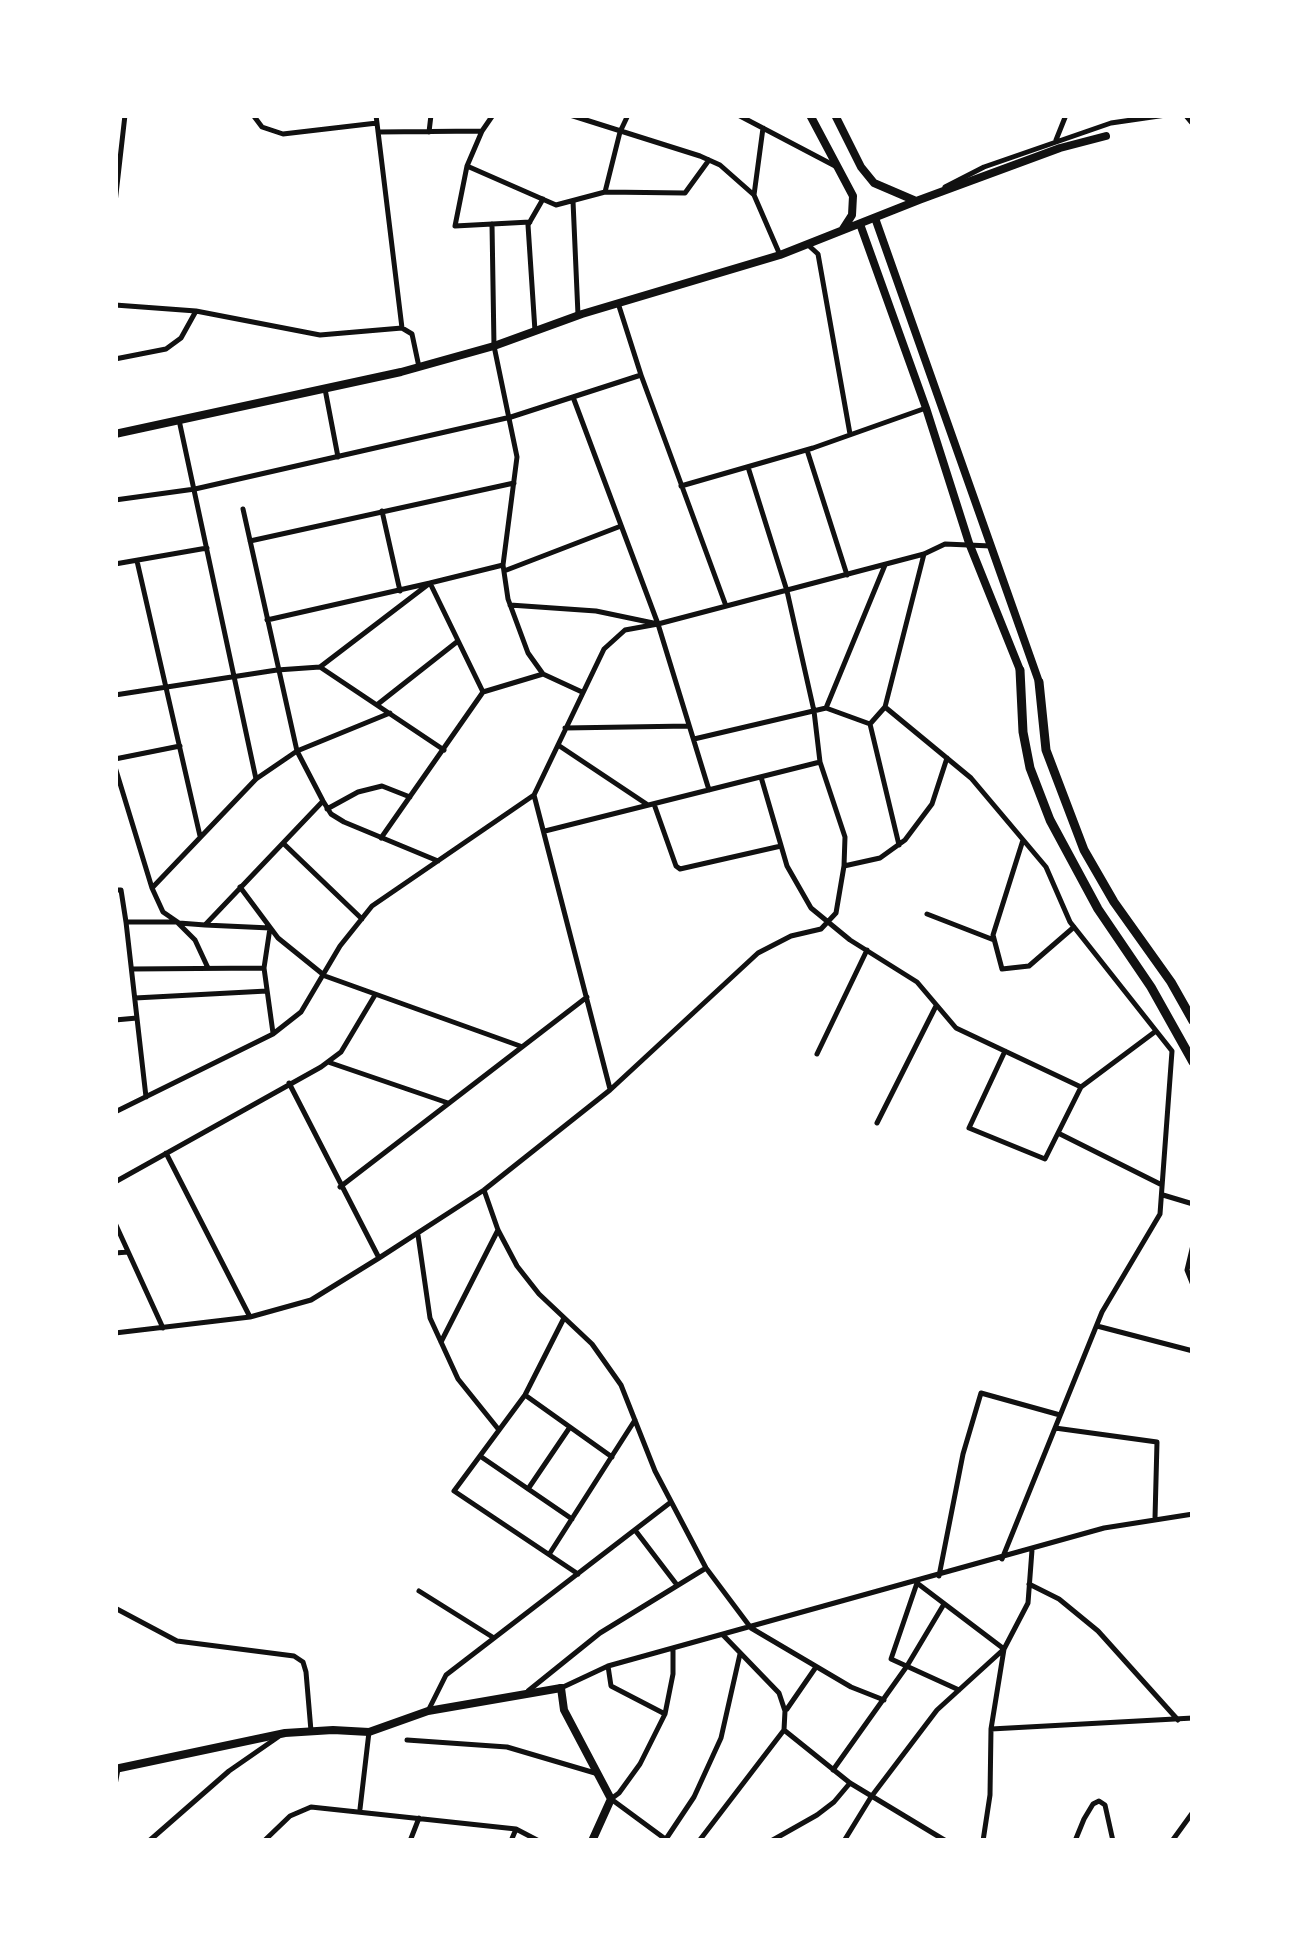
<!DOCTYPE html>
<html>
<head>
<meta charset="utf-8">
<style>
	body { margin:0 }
	#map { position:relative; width:1308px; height:1956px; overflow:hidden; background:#fff; font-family:Karla,sans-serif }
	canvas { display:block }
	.frame { position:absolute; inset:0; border:118px solid #fff; pointer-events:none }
</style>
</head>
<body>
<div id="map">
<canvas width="1308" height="1956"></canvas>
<div class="frame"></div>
</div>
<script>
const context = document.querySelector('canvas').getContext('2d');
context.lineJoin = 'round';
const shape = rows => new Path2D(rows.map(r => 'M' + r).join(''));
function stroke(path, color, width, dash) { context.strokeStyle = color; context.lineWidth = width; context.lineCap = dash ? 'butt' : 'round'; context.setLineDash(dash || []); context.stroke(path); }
const minor = shape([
	[253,115,262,127,283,134,377,123],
	[376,115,402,328,412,334,419,367],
	[570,115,700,156,720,165,754,195],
	[738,115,837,167],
	[763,128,754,195,780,255],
	[482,131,467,166,455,226,530,222],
	[378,132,482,131,493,115],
	[429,132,431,115],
	[1056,140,1066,115],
	[467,166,556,205,605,192,620,132,628,115],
	[945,187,984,167,1111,123,1166,115],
	[605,192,685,193,709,160],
	[573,201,578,315],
	[115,203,125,115],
	[492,224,494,346,517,457,503,565,508,599,528,653,543,674,582,692],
	[807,244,818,254,850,434],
	[618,303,641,375,726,606],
	[115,305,196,311,320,335,402,328],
	[535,331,528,225,543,199],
	[115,359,166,349,181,338,196,311],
	[325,389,338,457],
	[573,397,658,624,709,790],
	[179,420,256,779],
	[807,450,847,575],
	[748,467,787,591,814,711,820,762,845,837,844,866,880,858,905,840,932,804,947,758],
	[681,486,813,448,926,408],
	[115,500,195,489,511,417,641,375],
	[243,509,297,751,323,801,331,814,344,822,438,861],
	[382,511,400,591],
	[250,541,514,483],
	[137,561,200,836],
	[115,564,207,548],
	[504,571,621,526],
	[510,605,596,611,658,624,924,554,945,544,991,546],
	[267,620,430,583,483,692],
	[320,667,444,750],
	[115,695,277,670,320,667,430,583,503,565],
	[378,704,458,641],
	[885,707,971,778,1046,867,1070,922,1172,1051,1160,1214,1102,1312,1002,1559],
	[826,708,885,565],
	[870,724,885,707,924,554],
	[565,728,689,726],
	[694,739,826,708,870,724,899,845],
	[558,745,648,805],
	[115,759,180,746],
	[115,767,152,888,163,912,179,923,205,925,323,801],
	[761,777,787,866,811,908,850,940,917,982,956,1028,1081,1087],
	[654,804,676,866,680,869,781,846],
	[327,809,358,792,382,786,410,797],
	[545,831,820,762],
	[381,838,483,692,543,674],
	[1023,840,993,935,1002,969,1029,966,1074,927],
	[283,843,362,919],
	[240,887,278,938,325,976,520,1046],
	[152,888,256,779,297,751,390,713],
	[115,890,121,890,126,922,146,1097],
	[927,914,994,940],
	[126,922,177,922,195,940,208,968],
	[205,925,270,928,264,968,273,1033],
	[132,969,264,968],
	[135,998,267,991],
	[115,1020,137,1018],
	[1005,1051,969,1128,1045,1159,1081,1087,1156,1031],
	[817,1054,867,950],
	[328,1062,448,1103],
	[289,1083,379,1258],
	[610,1089,534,795,604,649,625,630,658,624],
	[115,1112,273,1034,301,1012,340,946,372,906,534,795],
	[877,1123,936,1006],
	[1058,1133,1162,1185],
	[166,1153,250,1317],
	[115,1182,321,1067,341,1052,375,995],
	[340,1187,587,997],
	[484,1190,498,1230,517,1266,539,1294,592,1344,621,1385,655,1471,706,1568,751,1628,851,1687,884,1700],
	[1163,1195,1193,1204],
	[115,1223,163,1328],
	[418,1235,430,1318,458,1379,499,1430],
	[1193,1245,1187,1270,1193,1285],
	[115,1253,128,1252],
	[564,1318,525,1395,454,1491,578,1574],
	[1097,1326,1193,1351],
	[115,1333,250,1317,311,1300,379,1258,484,1190,610,1090,758,953,791,936,821,929,836,913,844,866],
	[441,1342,498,1230],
	[525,1395,612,1457],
	[1055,1428,1157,1442,1155,1518],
	[480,1456,572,1519],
	[528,1489,570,1427],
	[635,1530,677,1585],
	[550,1553,635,1420],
	[939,1576,963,1454,981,1393,1060,1415],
	[1029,1584,1059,1599,1098,1631,1178,1720],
	[419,1591,494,1638],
	[115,1608,177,1641,294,1656,303,1662,306,1672,311,1731],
	[608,1666,611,1686,665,1714],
	[561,1688,608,1666,1104,1528,1193,1514],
	[528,1691,600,1633,706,1568],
	[429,1709,446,1675,671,1502],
	[787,1709,816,1667],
	[991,1729,1193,1718],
	[784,1730,850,1783,946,1841],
	[407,1740,507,1747,595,1773],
	[833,1770,907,1666,944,1604],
	[115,1785,118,1769],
	[360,1809,369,1732],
	[666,1839,694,1797,721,1738,740,1654],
	[149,1841,229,1771,278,1737],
	[264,1841,290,1816,311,1807,516,1829,539,1841],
	[410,1841,419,1818],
	[511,1841,516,1829],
	[668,1841,611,1799,619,1793,640,1764,665,1714,673,1674,673,1648],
	[699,1841,784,1730,785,1711,779,1693,723,1635],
	[771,1841,817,1815,834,1802,850,1783],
	[844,1841,871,1797,937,1710,959,1690,1004,1649,917,1583,891,1659,959,1690],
	[983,1841,990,1795,991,1729,1004,1649,1028,1603,1032,1550],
	[1075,1841,1084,1819,1093,1804,1099,1801,1105,1805,1113,1841],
	[1172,1841,1193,1812]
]);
const tertiary = shape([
	[875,218,1039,682],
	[860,224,926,408,969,543,1020,670],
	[561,1688,564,1710,611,1799,592,1841]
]);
const secondary = shape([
	[810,115,853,196,852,215,843,229],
	[835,115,861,167,874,183,916,201],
	[115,434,401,372,494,346,582,314,780,255,919,200,1060,148,1106,136],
	[115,1769,285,1733,333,1730,369,1732,428,1711,561,1688]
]);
const trunk = shape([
	[1188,115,1193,121],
	[1020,670,1023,732,1030,768,1050,820,1098,909,1151,987,1193,1062],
	[1039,682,1046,750,1084,850,1114,902,1171,982,1193,1021]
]);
stroke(minor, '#111', 5);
stroke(tertiary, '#111', 8);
stroke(secondary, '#111', 8);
stroke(trunk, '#111', 9);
</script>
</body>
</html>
